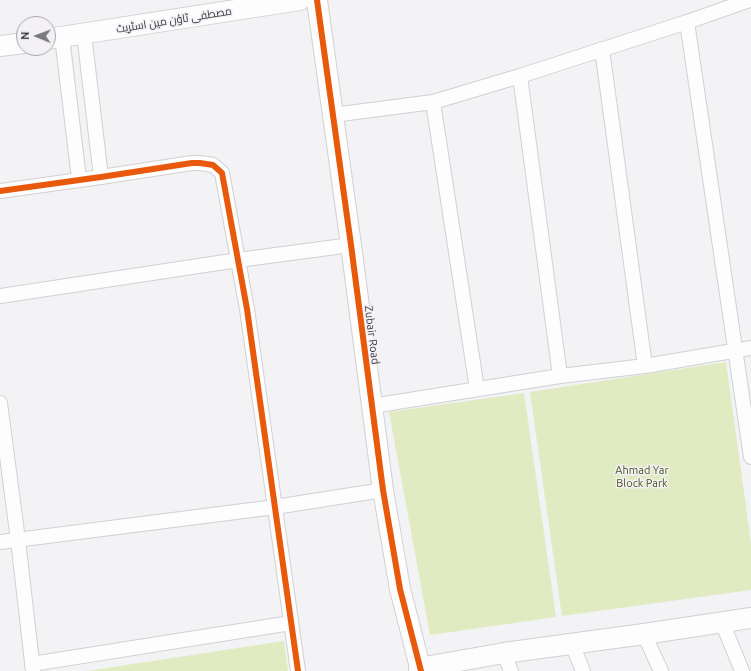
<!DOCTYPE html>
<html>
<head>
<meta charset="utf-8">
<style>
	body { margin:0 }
	#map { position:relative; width:751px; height:671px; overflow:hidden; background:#f3f2f5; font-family:Ubuntu,sans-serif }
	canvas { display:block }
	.north { position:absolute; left:16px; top:16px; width:40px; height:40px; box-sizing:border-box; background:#f3f1f6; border:1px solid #a9a7ab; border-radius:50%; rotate:271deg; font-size:11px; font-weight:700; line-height:16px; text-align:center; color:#3a393b }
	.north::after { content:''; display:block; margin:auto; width:14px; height:18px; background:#7b7a7c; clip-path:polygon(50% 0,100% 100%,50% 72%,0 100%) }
</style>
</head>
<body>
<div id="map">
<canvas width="751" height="671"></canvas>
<div class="north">N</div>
</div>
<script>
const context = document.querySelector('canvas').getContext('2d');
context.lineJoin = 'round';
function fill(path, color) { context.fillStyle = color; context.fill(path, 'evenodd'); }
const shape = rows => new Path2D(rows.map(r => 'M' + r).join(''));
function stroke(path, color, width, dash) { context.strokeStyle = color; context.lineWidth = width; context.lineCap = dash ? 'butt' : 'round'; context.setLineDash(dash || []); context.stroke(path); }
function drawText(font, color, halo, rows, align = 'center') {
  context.font = font + ' Ubuntu,Cairo,sans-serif'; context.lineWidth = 3; context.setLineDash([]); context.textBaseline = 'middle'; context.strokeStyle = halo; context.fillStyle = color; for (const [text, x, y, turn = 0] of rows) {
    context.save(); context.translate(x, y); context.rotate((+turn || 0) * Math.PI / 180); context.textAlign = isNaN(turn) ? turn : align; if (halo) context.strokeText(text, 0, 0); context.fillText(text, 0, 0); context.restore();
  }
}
const green = shape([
	[726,362,751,543,751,590,562,616,530,392],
	[524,393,556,617,430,635,389,412],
	[284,641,288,671,87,671]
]);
const street = shape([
	[687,22,751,457],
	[84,34,101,177],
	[62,37,79,179],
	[602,49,645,366],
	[520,76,560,376],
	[433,102,477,389],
	[333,115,433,102,520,76,687,22,750,0],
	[0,191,101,177,192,163,200,163,213,165,222,173,247,309,298,671],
	[0,296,238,260,351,245],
	[0,403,18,540,33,671],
	[372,406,560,376,645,366,751,348],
	[0,542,275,507,383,490],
	[722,622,742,671],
	[644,634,661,671],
	[572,644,583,671],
	[504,653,511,671],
	[32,664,291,623]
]);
const secondary = shape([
	[317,0,351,245,383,490,400,589,421,671],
	[48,39,300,0],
	[0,46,24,43],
	[419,668,504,653,644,634,751,618]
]);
const cycleway = shape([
	[317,0,351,245,383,490,400,589,421,671],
	[0,191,101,177,192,163,200,163,213,165,222,173,247,309,298,671]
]);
const streetNames = [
	["مصطفی ٹاؤن مین اسٹریٹ",174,20,-9],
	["Zubair Road",372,335,83]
];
const parkNames = [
	["Ahmad Yar",642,470],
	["Block Park",642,483]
];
fill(green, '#e0ebc1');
stroke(street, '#d1d0d2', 16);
stroke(secondary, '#d1d0d2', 22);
stroke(street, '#fdfdfe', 14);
stroke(secondary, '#fdfdfe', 20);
stroke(cycleway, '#e8590c', 6);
drawText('11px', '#3a393b', '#f3f1f6', streetNames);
drawText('11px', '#475319', '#f3f1f6', parkNames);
</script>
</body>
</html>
